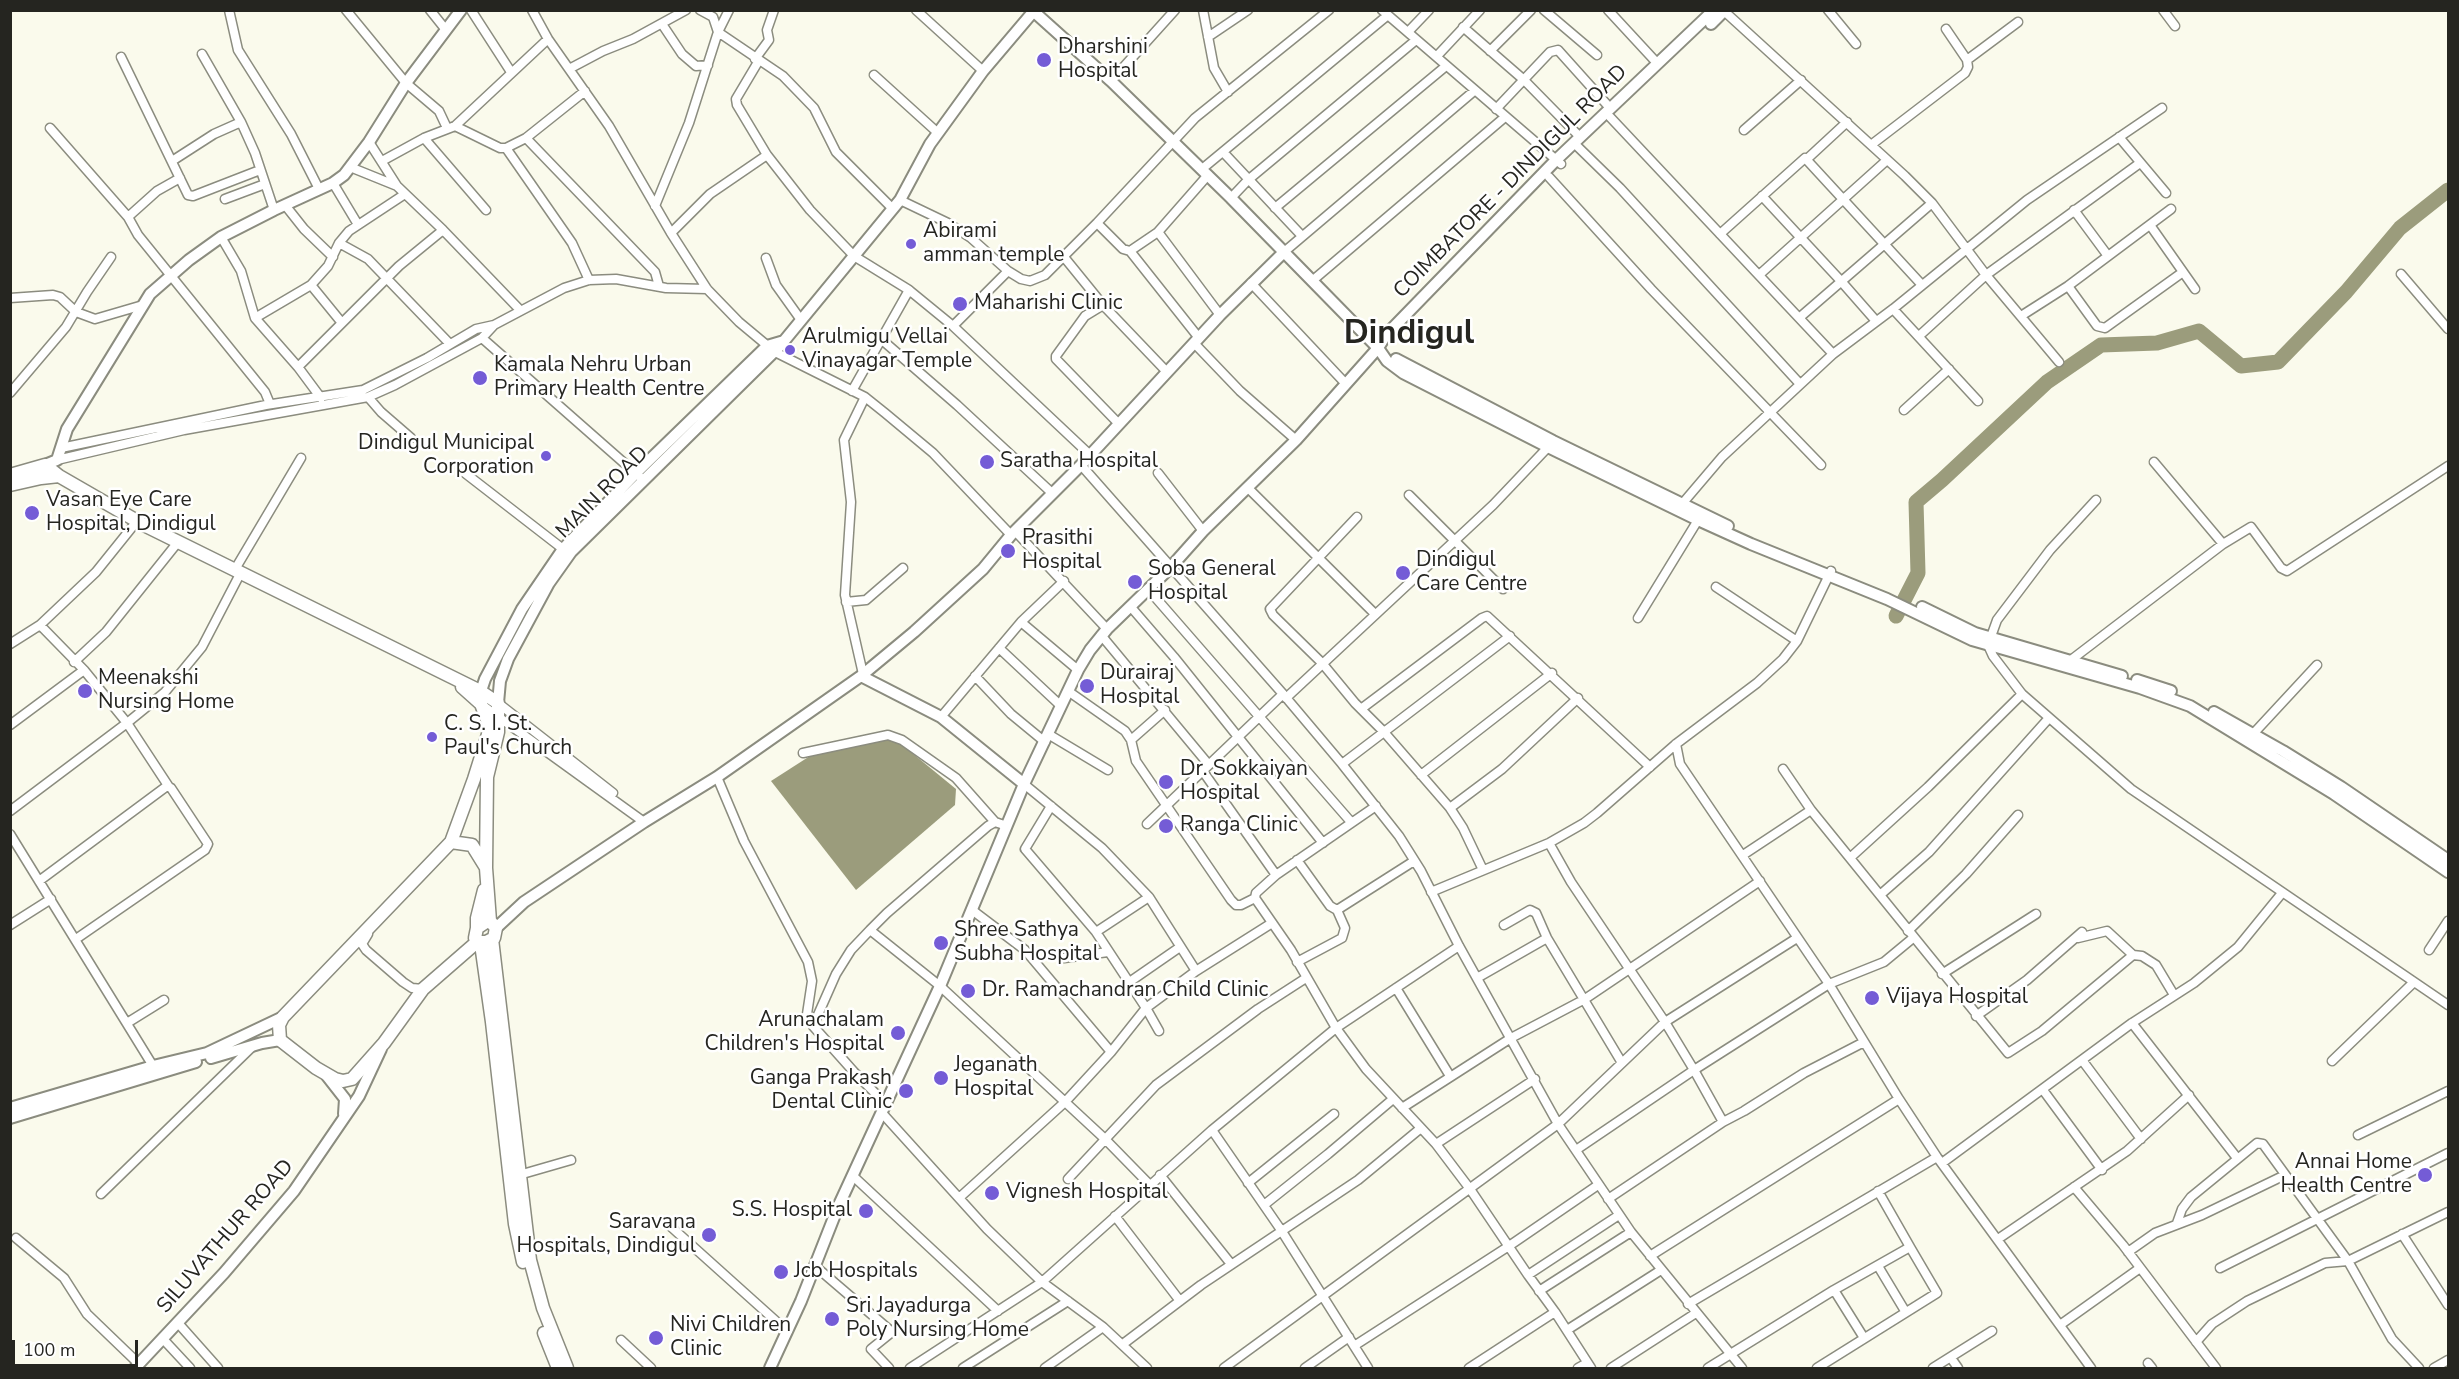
<!DOCTYPE html>
<html>
<head>
<meta charset="utf-8">
<style>
	body { margin:0 }
	#map { position:relative; width:2459px; height:1379px; overflow:hidden; background:#fafaec; font-family:"Nunito Sans",sans-serif }
	canvas { display:block }
	.frame { position:absolute; inset:0; border:12px solid #252520; pointer-events:none }
	.scale { position:absolute; left:12px; top:1340px; width:126px; height:27px; box-sizing:border-box; border:3px solid #252520; border-top:0; padding-left:8px; font-size:18px; line-height:21px; white-space:nowrap; color:#252520; -webkit-text-stroke:4px #fff; paint-order:stroke }
</style>
</head>
<body>
<div id="map">
<canvas width="2459" height="1379"></canvas>
<div class="frame"></div>
<div class="scale">100 m</div>
</div>
<script>
const context = document.querySelector('canvas').getContext('2d');
context.lineJoin = 'round';
function fill(path, color) { context.fillStyle = color; context.fill(path, 'evenodd'); }
const shape = rows => new Path2D(rows.map(r => 'M' + r).join(''));
function stroke(path, color, width, dash) { context.strokeStyle = color; context.lineWidth = width; context.lineCap = dash ? 'butt' : 'round'; context.setLineDash(dash || []); context.stroke(path); }
function drawText(font, color, halo, rows, align = 'center') {
  context.font = font + ' "Nunito Sans",sans-serif'; context.lineWidth = 5; context.setLineDash([]); context.textBaseline = 'middle'; context.strokeStyle = halo; context.fillStyle = color; for (const [text, x, y, turn = 0] of rows) {
    context.save(); context.translate(x, y); context.rotate((+turn || 0) * Math.PI / 180); context.textAlign = isNaN(turn) ? turn : align; if (halo) context.strokeText(text, 0, 0); context.fillText(text, 0, 0); context.restore();
  }
}
const water = shape([
	[891,739,906,748,956,789,955,805,856,890,771,781,810,756]
]);
const river = shape([
	[1896,616,1918,573,1916,502,1942,480,2047,382,2101,345,2157,343,2199,331,2241,366,2278,362,2346,292,2400,228,2448,190]
]);
const minor = shape([
	[229,10,238,50,291,134,319,189],
	[346,10,406,83,439,111,447,128],
	[430,10,446,30],
	[471,10,511,72],
	[532,10,548,39,609,126,671,233,707,289,739,322,775,352,865,397,885,413,933,453,1011,535],
	[700,10,713,17,718,32,783,76,814,108,836,152,893,209],
	[916,10,983,71],
	[1203,10,1214,68,1228,92],
	[1382,10,1561,164],
	[1544,10,1597,55],
	[1608,10,1657,63],
	[1828,10,1856,44],
	[2163,10,2175,26],
	[1724,11,1905,176,1932,203,1986,275,2059,362],
	[662,24,682,54,696,66,708,65],
	[1463,27,1524,80,1580,137],
	[1408,32,1429,10],
	[1208,37,1248,10],
	[1490,51,1531,10],
	[202,54,241,122,255,153,274,210],
	[1437,56,1480,10],
	[121,57,188,195,193,196,260,170],
	[755,59,769,40,767,30,774,10],
	[1967,60,2018,22],
	[758,62,736,99,737,105,767,155],
	[569,69,603,51,633,39,686,10],
	[874,75,938,133],
	[1111,81,1175,10],
	[1496,109,1550,52,1558,50,1610,108],
	[1610,117,1833,354],
	[455,126,548,39],
	[50,128,128,217,138,235,265,392,270,404],
	[1744,130,1801,80],
	[2119,137,2166,193],
	[424,138,486,210],
	[526,138,655,272,659,286],
	[369,142,397,186,443,230,520,310],
	[1871,145,1965,73,1968,67,1967,60,1946,29],
	[1578,147,1620,188,1800,384],
	[506,148,572,243,589,280],
	[1223,152,1302,236],
	[1807,159,1847,122],
	[172,161,214,134,241,122],
	[382,161,424,138,455,126,500,148,506,148,526,138,585,91],
	[350,167,397,186],
	[1202,169,1388,15],
	[1549,177,1651,289,1821,465],
	[333,183,357,223],
	[1762,196,1840,280,1876,321],
	[1231,198,1248,180,1416,40],
	[225,199,265,184],
	[900,200,948,223,971,238,1008,271],
	[285,205,304,229,333,257],
	[655,206,689,123,718,32,729,10],
	[1275,208,1446,66],
	[2074,210,2108,256],
	[128,217,157,191,180,178],
	[1097,223,1123,249,1130,251,1158,232,1208,175],
	[2150,225,2195,289],
	[1158,232,1220,315],
	[671,233,710,194,767,155,810,210,854,256,909,290,953,326,1089,454],
	[1720,234,1805,158,1922,285],
	[221,237,241,271,255,318,298,367],
	[339,243,368,259,449,343],
	[1130,251,1199,338],
	[1284,252,1474,91],
	[1064,257,1103,305,1167,372],
	[766,258,776,285,801,320],
	[2401,274,2448,329],
	[1759,275,1887,160],
	[1312,281,1505,117],
	[1251,283,1346,384],
	[311,285,342,323],
	[2068,286,2097,326,2105,328,2183,272],
	[10,298,53,295,60,297,76,312,95,319,143,305],
	[1103,305,1085,316,1056,356,1056,359,1118,423],
	[1893,309,1978,401],
	[2021,316,2068,286,2171,209],
	[255,318,311,285,328,266,339,243,349,231,405,194],
	[1799,318,1932,203],
	[953,326,1008,271,1021,279,1030,281,1045,275,1097,223,1195,118,1329,10],
	[1919,336,1986,275,2140,163],
	[482,338,640,477],
	[881,339,957,405,1052,493],
	[1194,343,1240,391,1296,440],
	[852,391,909,290],
	[10,393,66,327,87,292,111,257],
	[368,397,381,412,411,438],
	[321,398,298,367,399,266,443,230],
	[1904,410,1949,369],
	[61,448,266,405,363,390,427,358,476,329,494,325,564,288,589,280,616,279,666,288,707,289],
	[57,460,184,430,368,397,395,385,482,338,494,325],
	[2154,462,2223,544],
	[1081,465,1283,694,1342,764,1399,836,1421,871,1459,946,1558,1124,1631,1232,1742,1368],
	[461,470,563,549],
	[1158,473,1203,531],
	[1248,488,1375,614],
	[1409,495,1503,589],
	[2096,500,2050,550,1997,620,1988,645,1993,656,2022,694,2131,789,2448,1005],
	[1682,504,1722,457,1833,354,1893,309,2027,200,2162,108],
	[1357,517,1270,609,1273,615,1322,663,1355,703,1384,732,1450,808,1463,828,1483,870],
	[1015,531,1107,629],
	[234,571,301,458],
	[1716,587,1797,641],
	[1148,589,1351,822],
	[846,602,866,600,903,568],
	[1130,606,1174,657,1323,843],
	[1638,618,1698,520],
	[1021,622,1078,670],
	[1101,635,1209,765],
	[10,644,40,625,96,572,137,521],
	[999,648,1061,706],
	[2071,660,2223,544,2251,527,2281,568,2287,571,2448,466],
	[74,662,106,632,178,542],
	[863,674,845,595,851,502,844,440,865,397],
	[975,676,1011,714,1045,742],
	[1068,691,1125,731,1131,740,1136,761,1231,900,1236,905,1241,905,1255,898],
	[1286,698,1493,505,1551,444],
	[498,703,613,793],
	[482,705,644,822],
	[1361,709,1482,618,1487,616,1650,767],
	[941,717,1021,622,1064,581],
	[10,725,84,670],
	[1048,734,1108,770],
	[2253,734,2317,665],
	[1131,740,1165,710],
	[1676,744,1680,764,1829,984,1899,1099,1937,1157,2091,1368],
	[803,753,888,735,902,740,956,778,995,822],
	[1342,764,1510,636],
	[1783,769,1811,810],
	[1202,770,1276,875],
	[1421,775,1552,673],
	[717,777,744,841,808,962,812,981,807,1014,813,1026,854,1072,886,1104],
	[1024,784,1102,848,1149,897,1196,971],
	[169,787,127,723,165,692,202,647,240,574],
	[1051,806,1025,849,1096,932,1146,1008,1159,1031],
	[1376,806,1276,875,1256,893,1255,898,1291,950,1336,1028,1366,1069,1436,1144,1470,1189,1528,1275,1555,1312,1591,1368],
	[1450,808,1502,769,1578,698],
	[10,811,127,723,84,670,40,625],
	[1147,824,1283,694],
	[10,834,153,1066],
	[1549,843,1571,882,1665,1022,1694,1070,1829,984,1884,962,1913,938],
	[1743,855,1811,810,2008,1053,2042,1031,2133,955,2142,956,2156,965,2174,995],
	[1851,857,1928,787,2022,694],
	[1297,860,1330,906,1337,910,1414,861],
	[39,881,167,786,171,788,208,844,205,850,76,939],
	[1431,892,1549,843,1584,823,1597,813,1676,744,1757,683,1783,659,1797,641,1831,571],
	[1880,895,1929,852,2049,718],
	[972,910,1025,950,1111,1052],
	[10,925,51,899],
	[1504,925,1530,910,1536,913,1547,938,1622,1063],
	[870,930,940,986,1105,1139,1149,1184],
	[1908,931,1966,874,2018,815],
	[1096,932,1149,897],
	[368,934,362,944,366,950,403,982,412,988,423,989],
	[2078,938,2107,931,2133,955],
	[2429,950,2448,921],
	[1064,958,1108,952],
	[1297,962,1342,938,1345,928,1337,910],
	[1942,974,2036,914],
	[1477,978,1547,938],
	[1128,983,1180,947],
	[1396,988,1450,1076],
	[1976,1016,2027,980,2082,932],
	[127,1023,164,1000],
	[2132,1023,2237,1158],
	[813,1026,836,974,851,950,870,930,887,913,988,826,995,822,1007,826],
	[2082,1060,2141,1139],
	[2332,1061,2414,982],
	[2043,1090,2102,1170],
	[1402,1108,1511,1038,1585,999,1760,881],
	[882,1113,987,1229,1042,1282,1103,1327,1147,1368],
	[1212,1130,1281,1230,1368,1368],
	[2358,1135,2448,1091],
	[1436,1144,1535,1079],
	[1576,1150,1694,1070,1723,1122],
	[1942,1163,2132,1023,2194,983,2238,947,2282,893],
	[519,1175,571,1160],
	[1160,1175,1231,1264],
	[853,1176,998,1311],
	[1068,1179,1156,1085,1258,1009,1306,978],
	[1248,1183,1334,1114],
	[2074,1187,2123,1245,2216,1368],
	[1878,1191,1910,1247],
	[101,1194,252,1047],
	[959,1198,1065,1102,1111,1052,1146,1008,1196,971,1272,923],
	[1608,1199,1723,1122,1744,1111,1804,1073,1864,1042],
	[1264,1205,1328,1154,1393,1099],
	[1115,1216,1180,1301],
	[2177,1223,2182,1209,2191,1197,2257,1143,2263,1144,2348,1261,2392,1339,2419,1368],
	[669,1225,787,1331],
	[2402,1234,2448,1305],
	[16,1238,64,1278,87,1314,139,1364],
	[1998,1239,2127,1151,2189,1095],
	[2128,1252,2155,1233,2202,1215,2285,1175],
	[1650,1256,1899,1099],
	[815,1266,892,1332,871,1349,889,1368],
	[1878,1266,1905,1311],
	[2220,1268,2448,1153],
	[1528,1275,1619,1215],
	[1834,1290,1864,1338],
	[1539,1291,1631,1232],
	[1688,1304,1937,1157],
	[178,1323,218,1368],
	[2060,1325,2140,1268],
	[1567,1330,1661,1270],
	[163,1339,190,1368],
	[621,1340,651,1368],
	[2196,1342,2212,1324,2247,1301,2325,1263,2348,1261,2448,1212],
	[1123,1344,1201,1285,1358,1180,1421,1128],
	[1354,1346,1509,1246,1598,1185],
	[1951,1358,1958,1368],
	[2148,1363,2152,1368],
	[910,1368,1042,1282,1212,1130,1336,1028,1459,946],
	[963,1368,1068,1301],
	[1045,1368,1103,1327],
	[1224,1368,1558,1124,1665,1022,1797,938],
	[1305,1368,1349,1337],
	[1469,1368,1555,1312],
	[1578,1368,1587,1363],
	[1611,1368,1696,1313],
	[1708,1368,1834,1290,1910,1247,1937,1293,1817,1368],
	[1933,1368,1992,1331],
	[2434,1368,2448,1360]
]);
const major = shape([
	[1032,10,1111,81,1231,198,1378,348,1387,361,1403,373,1550,448,1698,520,1751,544,1887,599,1972,640,2140,688,2190,706,2334,794,2448,872],
	[1711,24,1725,10],
	[1396,359,1553,441,1728,526],
	[43,471,45,465,57,460,67,429,150,294,189,260,221,237,274,210,333,183,344,175,369,142,406,83,461,10],
	[1922,607,1975,633,2122,676],
	[861,676,941,717,1024,784],
	[2137,680,2171,691],
	[479,697,485,679,522,609,563,549,636,473,767,346,784,341,900,200,930,144,983,71,1033,12],
	[498,703,500,681,508,659,549,583,571,552,784,342],
	[2214,712,2283,751,2341,787,2448,860],
	[496,928,524,902,644,822,717,777,861,676,914,632,983,569,1011,535,1081,465,1220,315,1284,252],
	[211,1058,262,1043,280,1040],
	[327,1076,345,1099,344,1114],
	[10,1108,153,1066,207,1053,283,1017],
	[10,1118,196,1062],
	[135,1368,224,1273,294,1191,359,1096,381,1049],
	[770,1368,801,1301,838,1207,940,986,1024,784,1078,670,1090,650,1107,629,1170,568,1203,531,1296,440,1378,348,1386,335,1556,160,1714,10]
]);
const highway = shape([
	[10,475,45,465,59,476,144,525,480,691,498,703,498,732,487,777,486,868,490,921],
	[10,485,41,478,59,476],
	[462,687,481,704,490,728,474,779,451,842,283,1017,279,1025,280,1040,316,1068,335,1079,343,1081,352,1079,384,1043,423,989,477,942],
	[451,842,472,845,485,866],
	[490,921,496,928,494,938,486,942,477,942,475,938,477,928,486,922,490,921],
	[477,928,477,918,484,890],
	[492,939,530,1260,543,1308,567,1368],
	[481,944,492,1022,515,1224,523,1262],
	[544,1333,558,1368]
]);
const markers = [
	[1044,60,8,"#745cd6"],
	[911,244,6,"#745cd6"],
	[960,304,8,"#745cd6"],
	[790,350,6,"#745cd6"],
	[480,378,8,"#745cd6"],
	[546,456,6,"#745cd6"],
	[987,462,8,"#745cd6"],
	[32,513,8,"#745cd6"],
	[1008,551,8,"#745cd6"],
	[1403,573,8,"#745cd6"],
	[1135,582,8,"#745cd6"],
	[1087,686,8,"#745cd6"],
	[85,691,8,"#745cd6"],
	[432,737,6,"#745cd6"],
	[1166,782,8,"#745cd6"],
	[1166,826,8,"#745cd6"],
	[941,943,8,"#745cd6"],
	[968,991,8,"#745cd6"],
	[1872,998,8,"#745cd6"],
	[898,1033,8,"#745cd6"],
	[941,1078,8,"#745cd6"],
	[906,1091,8,"#745cd6"],
	[2425,1175,8,"#745cd6"],
	[992,1193,8,"#745cd6"],
	[866,1211,8,"#745cd6"],
	[709,1235,8,"#745cd6"],
	[781,1272,8,"#745cd6"],
	[832,1319,8,"#745cd6"],
	[656,1338,8,"#745cd6"]
];
const poiNames = [
	["Dharshini",1058,48],
	["Hospital",1058,72],
	["Abirami",923,232],
	["amman temple",923,256],
	["Maharishi Clinic",974,304],
	["Arulmigu Vellai",802,338],
	["Vinayagar Temple",802,362],
	["Kamala Nehru Urban",494,366],
	["Primary Health Centre",494,390],
	["Dindigul Municipal",534,444,"right"],
	["Corporation",534,468,"right"],
	["Saratha Hospital",1000,462],
	["Vasan Eye Care",46,501],
	["Hospital, Dindigul",46,525],
	["Prasithi",1022,539],
	["Hospital",1022,563],
	["Dindigul",1416,561],
	["Care Centre",1416,585],
	["Soba General",1148,570],
	["Hospital",1148,594],
	["Durairaj",1100,674],
	["Hospital",1100,698],
	["Meenakshi",98,679],
	["Nursing Home",98,703],
	["C. S. I. St.",444,725],
	["Paul's Church",444,749],
	["Dr. Sokkaiyan",1180,770],
	["Hospital",1180,794],
	["Ranga Clinic",1180,826],
	["Shree Sathya",954,931],
	["Subha Hospital",954,955],
	["Dr. Ramachandran Child Clinic",982,991],
	["Vijaya Hospital",1886,998],
	["Arunachalam",884,1021,"right"],
	["Children's Hospital",884,1045,"right"],
	["Jeganath",954,1066],
	["Hospital",954,1090],
	["Ganga Prakash",892,1079,"right"],
	["Dental Clinic",892,1103,"right"],
	["Annai Home",2412,1163,"right"],
	["Health Centre",2412,1187,"right"],
	["Vignesh Hospital",1006,1193],
	["S.S. Hospital",852,1211,"right"],
	["Saravana",696,1223,"right"],
	["Hospitals, Dindigul",696,1247,"right"],
	["Jcb Hospitals",794,1272],
	["Sri Jayadurga",846,1307],
	["Poly Nursing Home",846,1331],
	["Nivi Children",670,1326],
	["Clinic",670,1350]
];
const streetNames = [
	["COIMBATORE - DINDIGUL ROAD",1511,182,-45],
	["MAIN ROAD",603,493,-45],
	["SILUVATHUR ROAD",226,1237,-49]
];
const townNames = [
	["Dindigul",1409,335]
];
fill(water, '#9b9c7c');
stroke(river, '#9b9c7c', 15);
stroke(minor, '#8b8c7f', 11);
stroke(major, '#8b8c7f', 14);
stroke(highway, '#8b8c7f', 15);
stroke(minor, '#fff', 8);
stroke(major, '#fff', 10);
stroke(highway, '#fff', 12);
for (const [x, y, r, color] of markers) { const dot = new Path2D(); dot.arc(x, y, r, 0, 2 * Math.PI); context.fillStyle = color; context.fill(dot); stroke(dot, '#fff', 2); }
drawText('21px', '#252520', '#fff', poiNames, 'left');
drawText('21px', '#252520', '#fff', streetNames);
drawText('bold 33px', '#252520', '#fff', townNames);
</script>
</body>
</html>
